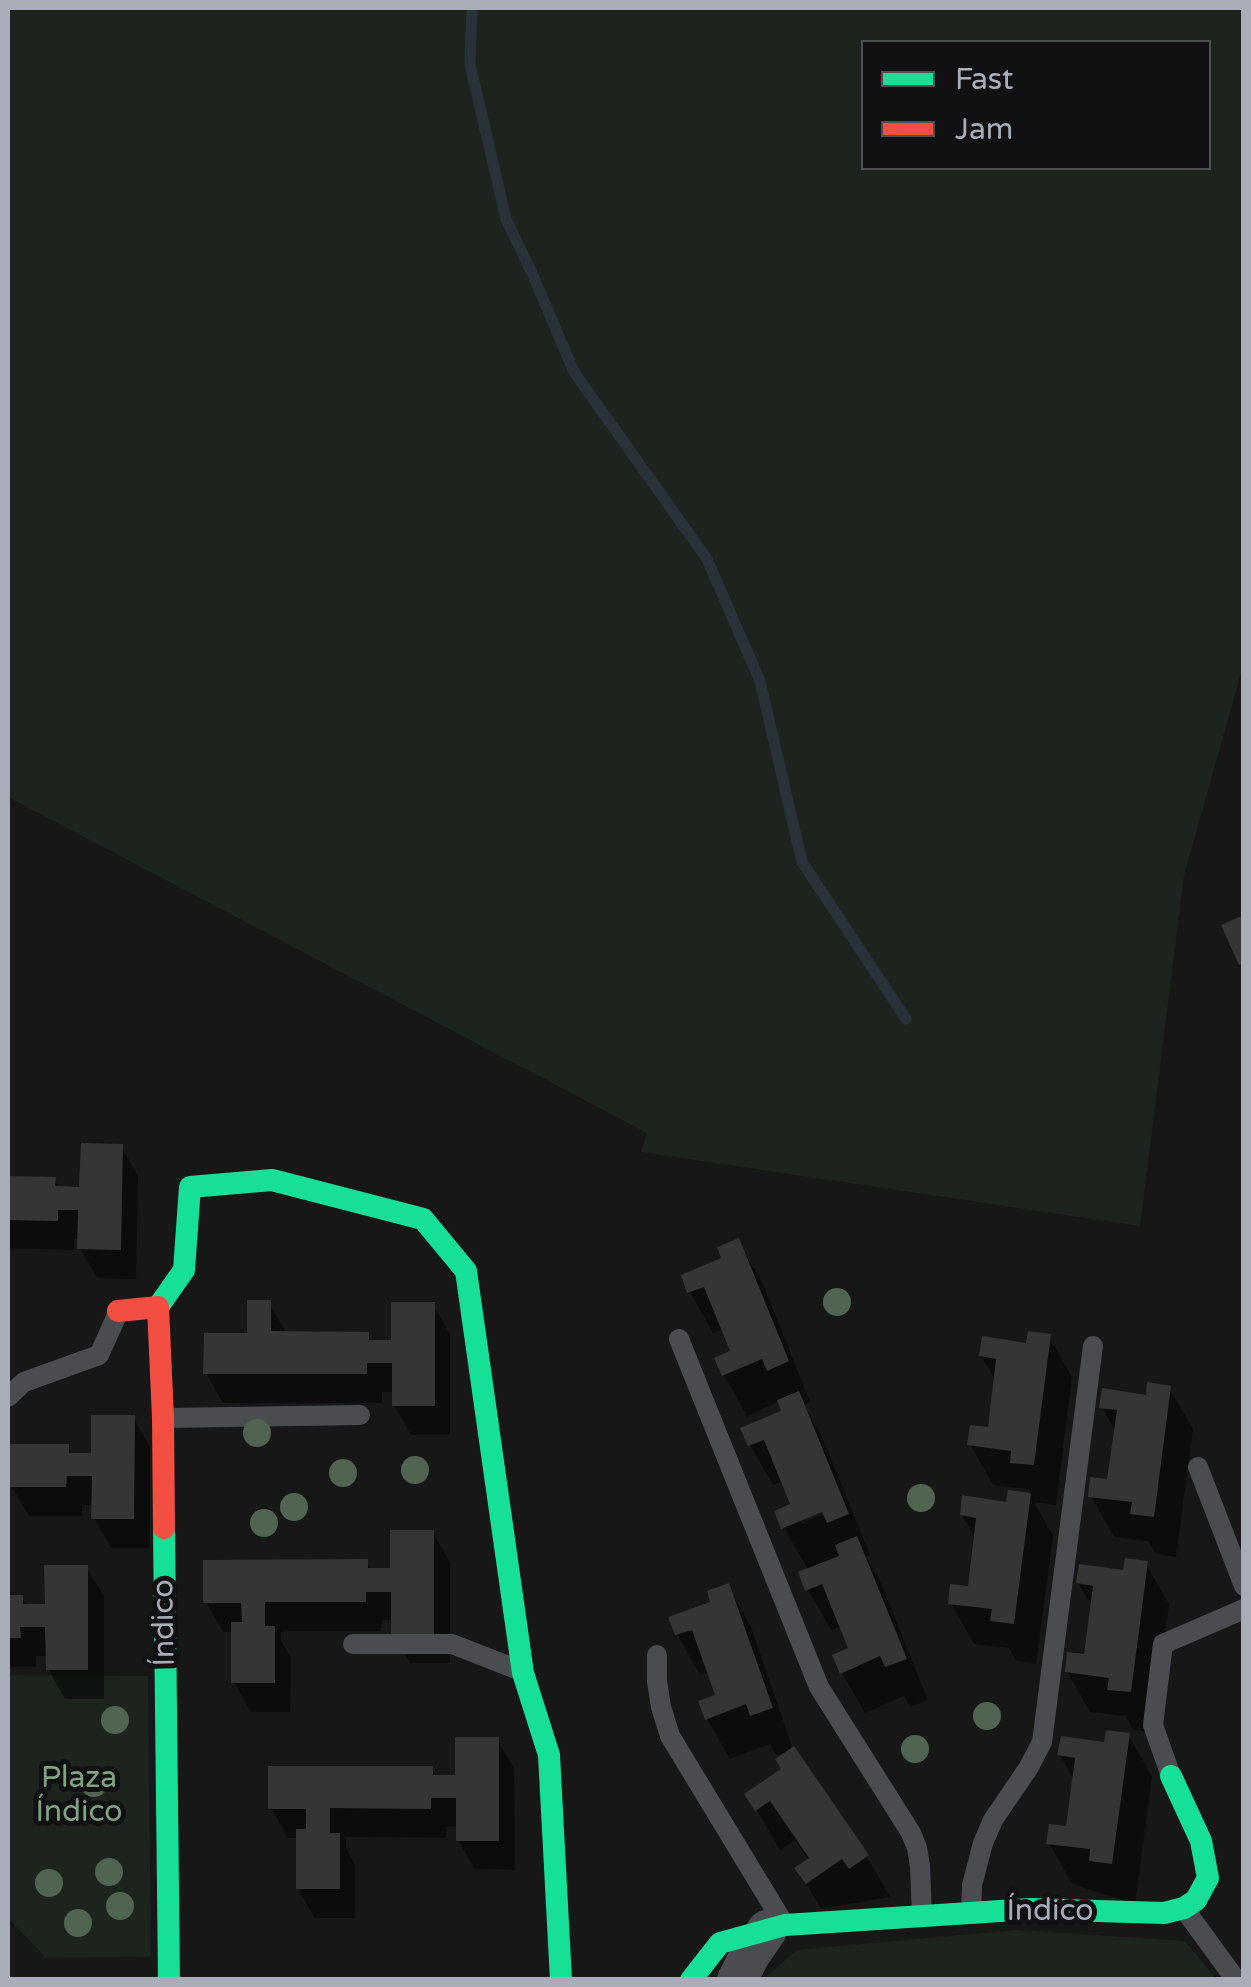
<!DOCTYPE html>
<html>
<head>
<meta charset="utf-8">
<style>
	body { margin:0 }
	#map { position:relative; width:1251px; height:1987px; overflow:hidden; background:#171717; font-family:"Varela Round",sans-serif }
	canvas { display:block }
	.frame { position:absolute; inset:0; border:10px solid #a8adb8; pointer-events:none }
	.legend { position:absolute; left:861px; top:40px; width:350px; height:130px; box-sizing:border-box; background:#111113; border:2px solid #4d4f55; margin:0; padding:12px 18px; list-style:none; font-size:30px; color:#a8adb8 }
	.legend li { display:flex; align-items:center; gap:20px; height:50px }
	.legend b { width:50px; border:2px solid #4d4f55 }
</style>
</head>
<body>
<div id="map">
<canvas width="1251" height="1987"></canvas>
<div class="frame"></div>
<ul class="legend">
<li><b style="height:12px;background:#16e098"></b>Fast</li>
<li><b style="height:12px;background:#f24e42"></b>Jam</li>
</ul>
</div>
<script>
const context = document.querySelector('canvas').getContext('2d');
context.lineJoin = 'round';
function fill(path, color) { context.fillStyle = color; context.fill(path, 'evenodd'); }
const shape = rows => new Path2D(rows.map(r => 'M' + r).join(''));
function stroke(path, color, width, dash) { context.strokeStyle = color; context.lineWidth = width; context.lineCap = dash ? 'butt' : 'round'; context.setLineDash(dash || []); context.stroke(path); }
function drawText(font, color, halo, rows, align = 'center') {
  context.font = font + ' "Varela Round",sans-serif'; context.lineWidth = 10; context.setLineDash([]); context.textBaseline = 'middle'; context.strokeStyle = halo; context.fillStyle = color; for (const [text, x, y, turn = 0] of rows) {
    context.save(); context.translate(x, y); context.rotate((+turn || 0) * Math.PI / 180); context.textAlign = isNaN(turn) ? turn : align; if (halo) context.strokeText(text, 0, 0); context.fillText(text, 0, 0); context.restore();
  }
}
const green = shape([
	[8,8,1243,8,1243,666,1184,875,1140,1226,641,1152,647,1133,8,797],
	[864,42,1208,42,1208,168,864,168],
	[8,1675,148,1676,151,1957,46,1958,10,1920,8,1916],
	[1016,1930,1185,1941,1216,1979,762,1980,797,1950]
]);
const shadow = shape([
	[121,1146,138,1176,136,1279,97,1278,80,1248,80,1239,74,1239,74,1250,8,1248,8,1178,54,1179,60,1189,82,1189],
	[738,1242,762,1282,810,1402,804,1405,821,1435,870,1555,866,1557,879,1579,928,1700,910,1707,904,1696,865,1713,842,1673,851,1650,842,1626,831,1630,808,1590,809,1571,784,1528,777,1512,793,1505,784,1481,773,1485,750,1445,784,1413,780,1401,747,1416,724,1375,717,1359,734,1352,724,1329,713,1333,690,1292,684,1276,725,1260],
	[833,1504,835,1509,801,1523,801,1518],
	[269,1303,287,1334,367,1334,372,1342,393,1342,433,1304,450,1334,450,1435,411,1435,394,1405,394,1392,382,1392,382,1403,223,1403,206,1373,250,1335],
	[1049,1337,1072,1377,1056,1505,1034,1502,1053,1536,1036,1664,1016,1661,1009,1648,974,1644,951,1603,970,1589,976,1539,962,1515,1009,1504,1010,1492,1032,1496,1029,1489,993,1485,970,1444,990,1430,996,1381,981,1356,1028,1346],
	[1169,1388,1193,1429,1176,1557,1156,1554,1148,1541,1114,1537,1091,1496,1110,1482,1116,1433,1102,1407,1148,1398],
	[133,1417,150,1447,150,1548,111,1548,94,1518,94,1505,82,1505,82,1516,29,1516,12,1487,67,1447,72,1455,93,1455],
	[433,1533,450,1562,450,1663,410,1663,393,1634,393,1620,382,1620,381,1631,281,1631,281,1641,291,1658,290,1712,251,1712,234,1682,233,1632,223,1632,206,1602,367,1562,372,1571,393,1571],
	[1146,1564,1169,1604,1153,1732,1133,1730,1126,1716,1090,1712,1067,1671,1086,1657,1093,1608,1078,1583,1125,1573],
	[87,1568,104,1597,104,1699,65,1699,48,1669,48,1656,36,1656,36,1667,8,1667,8,1598,22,1598,27,1606,48,1606],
	[728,1586,751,1627,793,1749,867,1857,890,1897,821,1909,798,1869,809,1861,795,1840,780,1850,748,1795,784,1770,787,1752,776,1755,770,1744,730,1759,707,1719,718,1696,709,1672,700,1675,677,1634,713,1604],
	[1128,1735,1152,1776,1135,1904,1072,1884,1049,1843,1068,1829,1074,1780,1060,1755,1106,1745],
	[497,1739,514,1769,515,1870,475,1869,458,1840,458,1827,446,1827,446,1838,346,1837,346,1848,355,1865,355,1918,315,1918,298,1889,298,1838,288,1838,271,1808,432,1768,437,1777,457,1777]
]);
const stream = shape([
	[472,8,470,64,506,219,532,273,574,372,707,559,760,681,802,862,906,1019]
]);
const building = shape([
	[1244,915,1244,963,1239,965,1221,925],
	[81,1143,123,1144,121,1250,77,1249,78,1210,58,1210,58,1221,8,1220,8,1176,56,1177,55,1186,79,1187],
	[739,1238,789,1361,767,1371,762,1359,722,1376,714,1358,730,1351,704,1287,687,1293,681,1275,721,1258,717,1247],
	[247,1300,271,1300,271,1331,369,1332,369,1340,391,1340,391,1302,435,1302,435,1406,392,1406,392,1363,367,1363,367,1374,203,1374,204,1333,247,1333],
	[1028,1331,1051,1334,1034,1465,1010,1463,1011,1451,967,1445,970,1425,988,1427,996,1359,979,1356,982,1336,1026,1343],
	[1147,1382,1171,1386,1154,1517,1130,1514,1132,1502,1088,1497,1090,1477,1107,1479,1117,1410,1099,1408,1102,1388,1146,1395],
	[799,1391,849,1514,827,1523,822,1512,781,1529,774,1511,790,1504,764,1440,748,1446,740,1428,781,1411,777,1400],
	[91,1415,135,1415,134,1519,91,1519,92,1476,67,1476,66,1487,10,1487,10,1444,69,1444,69,1453,91,1453],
	[1008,1490,1031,1493,1014,1624,990,1621,992,1609,948,1604,950,1584,968,1586,976,1518,960,1515,962,1495,1006,1502],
	[390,1530,434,1530,434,1634,391,1634,391,1592,366,1592,366,1602,265,1602,265,1626,275,1626,275,1683,231,1683,231,1622,242,1622,241,1603,203,1603,203,1560,368,1559,368,1568,390,1568],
	[857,1536,907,1659,885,1667,880,1656,840,1674,832,1655,848,1648,822,1584,805,1591,798,1572,839,1556,835,1545],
	[1125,1558,1148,1561,1131,1692,1107,1690,1109,1678,1065,1672,1067,1652,1084,1654,1093,1586,1076,1583,1079,1564,1123,1570],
	[44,1565,88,1565,88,1670,46,1670,45,1627,20,1627,21,1638,8,1638,8,1595,23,1595,23,1604,45,1604],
	[729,1583,773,1708,750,1716,746,1704,705,1720,698,1701,715,1695,692,1630,675,1635,668,1617,710,1602,707,1591],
	[1106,1730,1130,1733,1112,1864,1089,1861,1090,1849,1046,1844,1049,1824,1066,1826,1075,1758,1057,1755,1061,1736,1104,1742],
	[455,1737,499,1737,499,1841,456,1841,456,1798,431,1798,431,1809,330,1808,330,1833,340,1833,340,1889,296,1889,296,1829,306,1829,306,1809,268,1809,268,1766,433,1766,433,1775,455,1775],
	[794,1746,869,1855,849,1869,842,1859,806,1884,794,1868,809,1858,770,1801,755,1811,744,1794,781,1769,775,1759]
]);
const lane = shape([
	[679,1339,819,1687,911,1833,917,1848,920,1866,922,1917],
	[8,1397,24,1382,99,1355,118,1313],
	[165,1418,360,1415],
	[1198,1467,1244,1586],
	[353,1644,452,1644,516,1669],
	[657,1655,657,1681,661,1707,670,1736,784,1924],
	[1171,1776,1153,1725,1163,1644,1244,1609],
	[1185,1910,1236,1980],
	[971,1911,972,1885,983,1843,993,1820,1029,1767,1042,1742,1093,1346]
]);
const street = shape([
	[737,1980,750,1955,767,1930]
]);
const fast = shape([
	[158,1307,184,1270,190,1187,272,1180,423,1219,466,1271,523,1673,549,1755,561,1980],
	[164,1528,169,1980],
	[691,1980,720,1943,785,1925,1031,1909,1164,1913,1184,1908,1196,1900,1208,1878,1201,1841,1171,1776]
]);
const jam = shape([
	[118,1311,158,1307,163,1418,164,1528]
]);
const trees = [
	[837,1302],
	[257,1433],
	[415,1470],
	[343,1473],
	[921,1498],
	[294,1507],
	[264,1523],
	[987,1716],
	[115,1720],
	[915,1749],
	[94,1783],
	[109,1872],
	[49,1883],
	[120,1906],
	[78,1923]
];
const streetNames = [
	["Índico",165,1623,-91],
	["Índico",1050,1912]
];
const parkNames = [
	["Plaza",79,1779],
	["Índico",79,1813]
];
fill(green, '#1d241e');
fill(shadow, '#0007');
stroke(stream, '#2a3239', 11);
fill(building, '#353536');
stroke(lane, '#4b4c50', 20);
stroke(street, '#4b4c50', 40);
stroke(fast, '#16e098', 22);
stroke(jam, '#f24e42', 22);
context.fillStyle = '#506451';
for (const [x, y] of trees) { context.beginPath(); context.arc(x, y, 14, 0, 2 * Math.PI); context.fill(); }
drawText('30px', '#a8adb8', '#111113', streetNames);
drawText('30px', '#7fa381', '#111113', parkNames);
</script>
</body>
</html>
